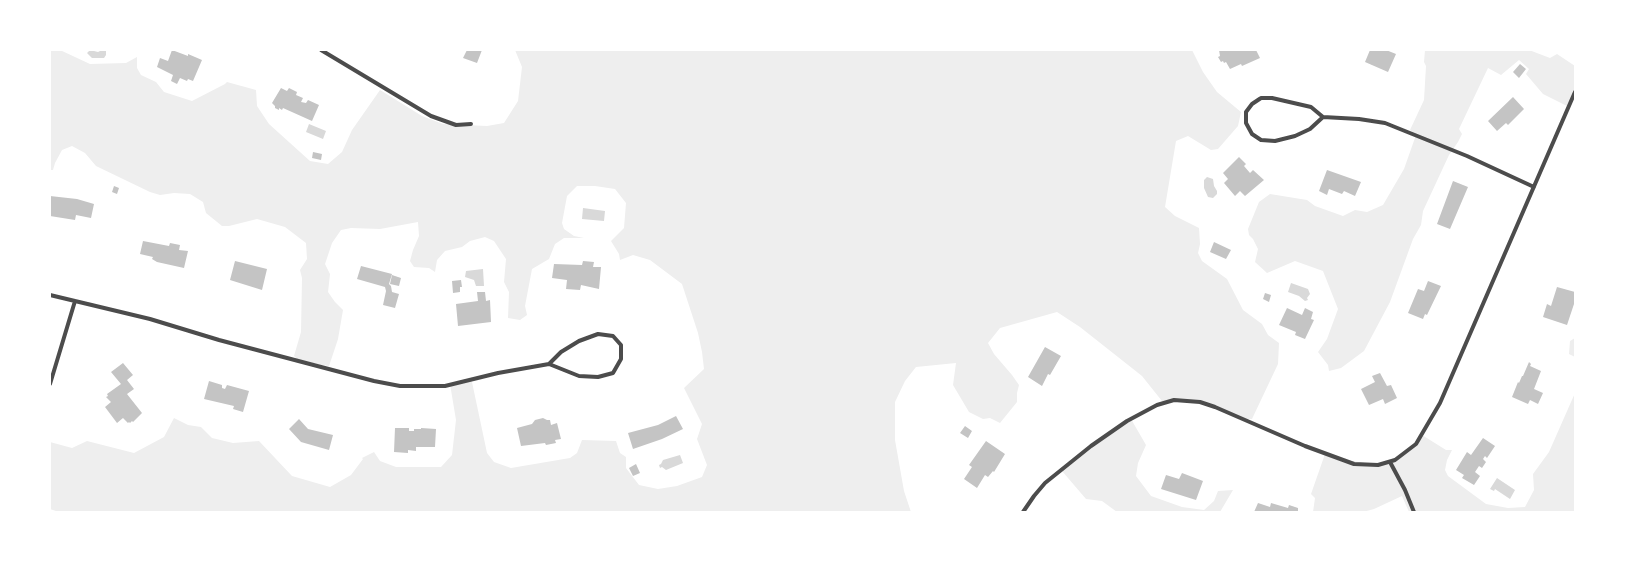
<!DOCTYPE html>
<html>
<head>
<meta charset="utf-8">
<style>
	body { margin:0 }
	#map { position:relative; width:1625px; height:562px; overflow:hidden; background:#fff; font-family:"Fira Sans Condensed",sans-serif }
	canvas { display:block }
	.frame { position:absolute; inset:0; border:51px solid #fff; pointer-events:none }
</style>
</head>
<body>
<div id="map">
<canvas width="1625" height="562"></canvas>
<div class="frame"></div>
</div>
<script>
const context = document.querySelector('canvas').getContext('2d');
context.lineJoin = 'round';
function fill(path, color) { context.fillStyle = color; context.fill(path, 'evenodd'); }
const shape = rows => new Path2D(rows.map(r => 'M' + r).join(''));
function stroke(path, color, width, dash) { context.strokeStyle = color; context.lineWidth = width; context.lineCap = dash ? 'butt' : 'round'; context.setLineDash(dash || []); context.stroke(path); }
const green = shape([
	[50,50,60,50,90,64,126,63,137,57,137,68,141,75,156,82,164,92,192,101,225,84,227,82,256,90,257,106,269,124,310,161,328,164,342,152,352,130,380,90,422,116,443,124,487,126,504,123,518,101,522,67,515,50,1192,50,1203,72,1217,92,1241,112,1238,126,1218,149,1211,150,1188,136,1176,141,1165,207,1175,216,1199,228,1200,244,1198,253,1202,261,1227,279,1243,310,1262,324,1268,335,1279,343,1278,364,1252,419,1247,419,1208,403,1162,401,1142,376,1080,327,1057,312,1000,328,988,343,994,354,1012,375,1019,385,1017,393,1017,402,1000,423,990,418,983,419,969,412,953,385,956,363,916,367,905,381,895,402,895,440,904,491,911,512,59,512,50,509,50,442,72,448,87,441,134,453,164,437,174,418,188,425,201,427,212,438,233,443,259,441,292,476,330,487,351,475,363,459,362,458,374,452,380,461,396,467,441,467,452,455,456,420,450,384,470,379,472,382,487,453,494,462,511,468,570,458,577,453,582,440,616,441,620,453,626,457,626,468,639,485,658,489,677,486,702,477,707,465,697,439,702,424,684,388,704,369,702,352,698,333,682,284,650,260,633,255,620,260,619,254,611,241,624,228,626,203,615,189,595,186,577,186,567,196,562,223,564,229,574,236,584,238,564,238,555,244,549,259,532,269,525,306,527,315,520,320,508,318,509,292,504,282,506,259,494,241,485,237,470,241,462,247,445,251,437,260,435,272,429,268,414,267,410,261,413,250,419,236,418,222,380,229,351,228,341,230,332,243,325,264,330,274,328,292,335,302,343,310,338,339,329,366,321,365,297,359,294,356,301,332,302,278,300,270,307,259,306,243,285,227,257,219,229,226,222,226,206,213,203,202,190,194,174,193,160,195,150,192,96,166,85,153,72,146,62,150,55,163,53,170,50,170],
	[1425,50,1529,50,1550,58,1557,54,1575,66,1575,91,1567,106,1543,94,1526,74,1529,69,1519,60,1501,75,1488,68,1459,129,1462,134,1458,142,1449,155,1423,211,1421,225,1413,239,1390,302,1364,351,1341,368,1329,371,1328,365,1318,352,1327,339,1338,309,1323,271,1295,261,1267,273,1255,262,1258,249,1253,239,1249,235,1248,229,1259,202,1270,194,1307,200,1315,206,1343,216,1355,210,1367,212,1383,205,1404,169,1416,135,1410,130,1424,100,1426,66,1424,62],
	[1575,338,1575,357,1569,354,1570,341],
	[1575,393,1575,512,1409,512,1402,496,1374,509,1363,512,1313,512,1315,498,1311,494,1325,454,1352,461,1372,464,1391,461,1413,445,1422,435,1446,450,1452,450,1447,460,1445,470,1448,476,1486,504,1508,508,1525,507,1534,490,1533,474,1549,452],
	[1131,419,1146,445,1138,463,1136,476,1151,496,1182,507,1204,510,1214,501,1218,491,1233,490,1220,512,1117,512,1102,501,1086,499,1062,471,1063,467]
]);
const water = shape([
	[90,50,98,52,102,50,106,51,106,55,104,58,92,58,87,53],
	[309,124,326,131,323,139,306,132],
	[1207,177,1213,179,1214,186,1217,191,1217,194,1213,198,1208,197,1204,188,1204,180],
	[583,208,605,211,604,221,582,219],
	[483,269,484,286,476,286,474,280,465,277,466,271],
	[1291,283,1308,289,1310,294,1307,298,1308,300,1305,301,1299,296,1288,292],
	[680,455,683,463,666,470,662,467,660,468,659,465,661,464,663,460],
	[1497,478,1515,490,1510,499,1495,489,1494,491,1490,489]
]);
const building = shape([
	[172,50,188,56,188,54,202,60,193,81,188,79,187,81,180,78,177,84,171,81,173,75,157,67,160,58,168,61],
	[467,50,482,50,477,63,463,58],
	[1219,50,1256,50,1260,58,1242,66,1241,64,1230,69,1226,62,1224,63,1223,61,1221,62,1218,57,1220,56],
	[1370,50,1386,50,1396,54,1388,72,1365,62],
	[1520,64,1526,69,1519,78,1513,72],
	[281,88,287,91,289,88,297,92,296,95,303,98,301,102,306,103,308,100,319,105,312,121,283,108,282,110,279,108,279,110,275,108,275,106,272,103],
	[1513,97,1524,109,1508,125,1506,123,1497,131,1488,121],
	[313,152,322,154,321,160,312,158],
	[1239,157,1246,164,1244,166,1250,173,1253,170,1264,180,1245,196,1240,191,1235,196,1224,183,1228,179,1223,173],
	[1327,170,1361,182,1355,196,1344,191,1342,194,1329,189,1327,195,1319,191],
	[1453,181,1468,187,1450,229,1437,224],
	[114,186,119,188,117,194,112,192],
	[50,196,77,199,94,204,91,218,76,215,75,220,50,216],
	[143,241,169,246,170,243,180,245,179,250,188,251,184,268,157,262,152,259,153,257,140,254],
	[1214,242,1231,250,1226,259,1210,252],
	[235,261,267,269,262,290,230,280],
	[583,261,594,262,593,267,601,267,599,289,581,285,580,290,566,289,567,280,552,278,554,264,582,265],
	[361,266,392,274,389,284,391,286,392,292,399,294,395,308,383,305,386,291,385,287,357,279],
	[392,275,401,278,399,286,390,284],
	[461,280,462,287,460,287,460,292,453,293,452,281],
	[1428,281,1441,286,1427,315,1425,314,1423,319,1408,313,1418,289,1424,291],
	[1557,287,1575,292,1575,301,1567,325,1543,317,1547,304,1551,306],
	[477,292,485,292,486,301,490,300,491,322,458,326,456,304,478,301],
	[1265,293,1271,295,1269,302,1263,299],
	[1287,308,1302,315,1305,308,1313,312,1311,319,1314,320,1305,339,1295,335,1296,332,1279,325],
	[1045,347,1061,356,1050,375,1048,374,1042,386,1028,377],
	[1529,362,1531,364,1530,366,1541,371,1534,389,1543,393,1538,404,1530,400,1528,404,1512,397,1518,382,1519,383,1522,376,1523,376],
	[123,363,133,375,127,380,134,389,127,394,142,413,133,422,132,421,130,423,129,422,128,423,123,418,117,423,105,407,111,402,106,397,108,396,107,394,121,384,111,372],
	[1380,373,1387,386,1391,385,1397,398,1385,404,1383,399,1369,405,1361,389,1375,382,1372,376],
	[209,381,222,385,222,388,225,389,227,385,249,391,243,412,233,409,234,406,204,399],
	[676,416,683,429,662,439,633,449,628,433,658,425],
	[543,418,547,420,550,420,551,425,557,423,561,439,555,440,556,443,546,445,545,443,521,446,517,428,532,424,535,420],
	[299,419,308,429,333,435,329,450,301,442,289,429],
	[965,426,972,431,968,438,960,433],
	[395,428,409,428,409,431,414,431,414,429,421,429,421,428,436,429,435,447,416,447,416,451,408,450,408,453,394,452],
	[1483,438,1495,446,1487,458,1485,456,1483,459,1486,462,1482,468,1479,466,1475,472,1480,476,1474,485,1462,478,1464,475,1456,470,1467,452,1471,455],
	[986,441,1005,454,994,472,993,471,988,477,985,475,977,488,964,479,972,467,969,465],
	[636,464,640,473,633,476,629,468],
	[1182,473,1203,481,1196,500,1161,489,1166,475,1179,479],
	[1258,503,1270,507,1271,503,1288,508,1289,505,1298,508,1298,511,1300,512,1254,512]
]);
const minor = shape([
	[321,50,431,116,456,125,471,124],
	[1261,98,1272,98,1311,107,1323,117,1310,129,1295,136,1275,141,1261,140,1252,134,1246,123,1246,112,1252,104,1261,98],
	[1323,117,1359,119,1385,123,1467,156,1534,187],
	[50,295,150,319,219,340,374,381,400,386,445,386,498,373,549,364],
	[598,334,613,336,621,345,621,359,613,373,598,377,579,376,549,364,561,352,579,341,598,334],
	[50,384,75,301],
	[1390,462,1405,490,1414,512],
	[1023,512,1034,496,1045,483,1091,446,1127,421,1157,405,1174,400,1200,402,1215,407,1305,446,1354,464,1378,465,1395,460,1416,444,1440,403,1575,92]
]);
fill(green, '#eee');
fill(water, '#d9d9d9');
fill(building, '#c4c4c4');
stroke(minor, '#4c4c4c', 4);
</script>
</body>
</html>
